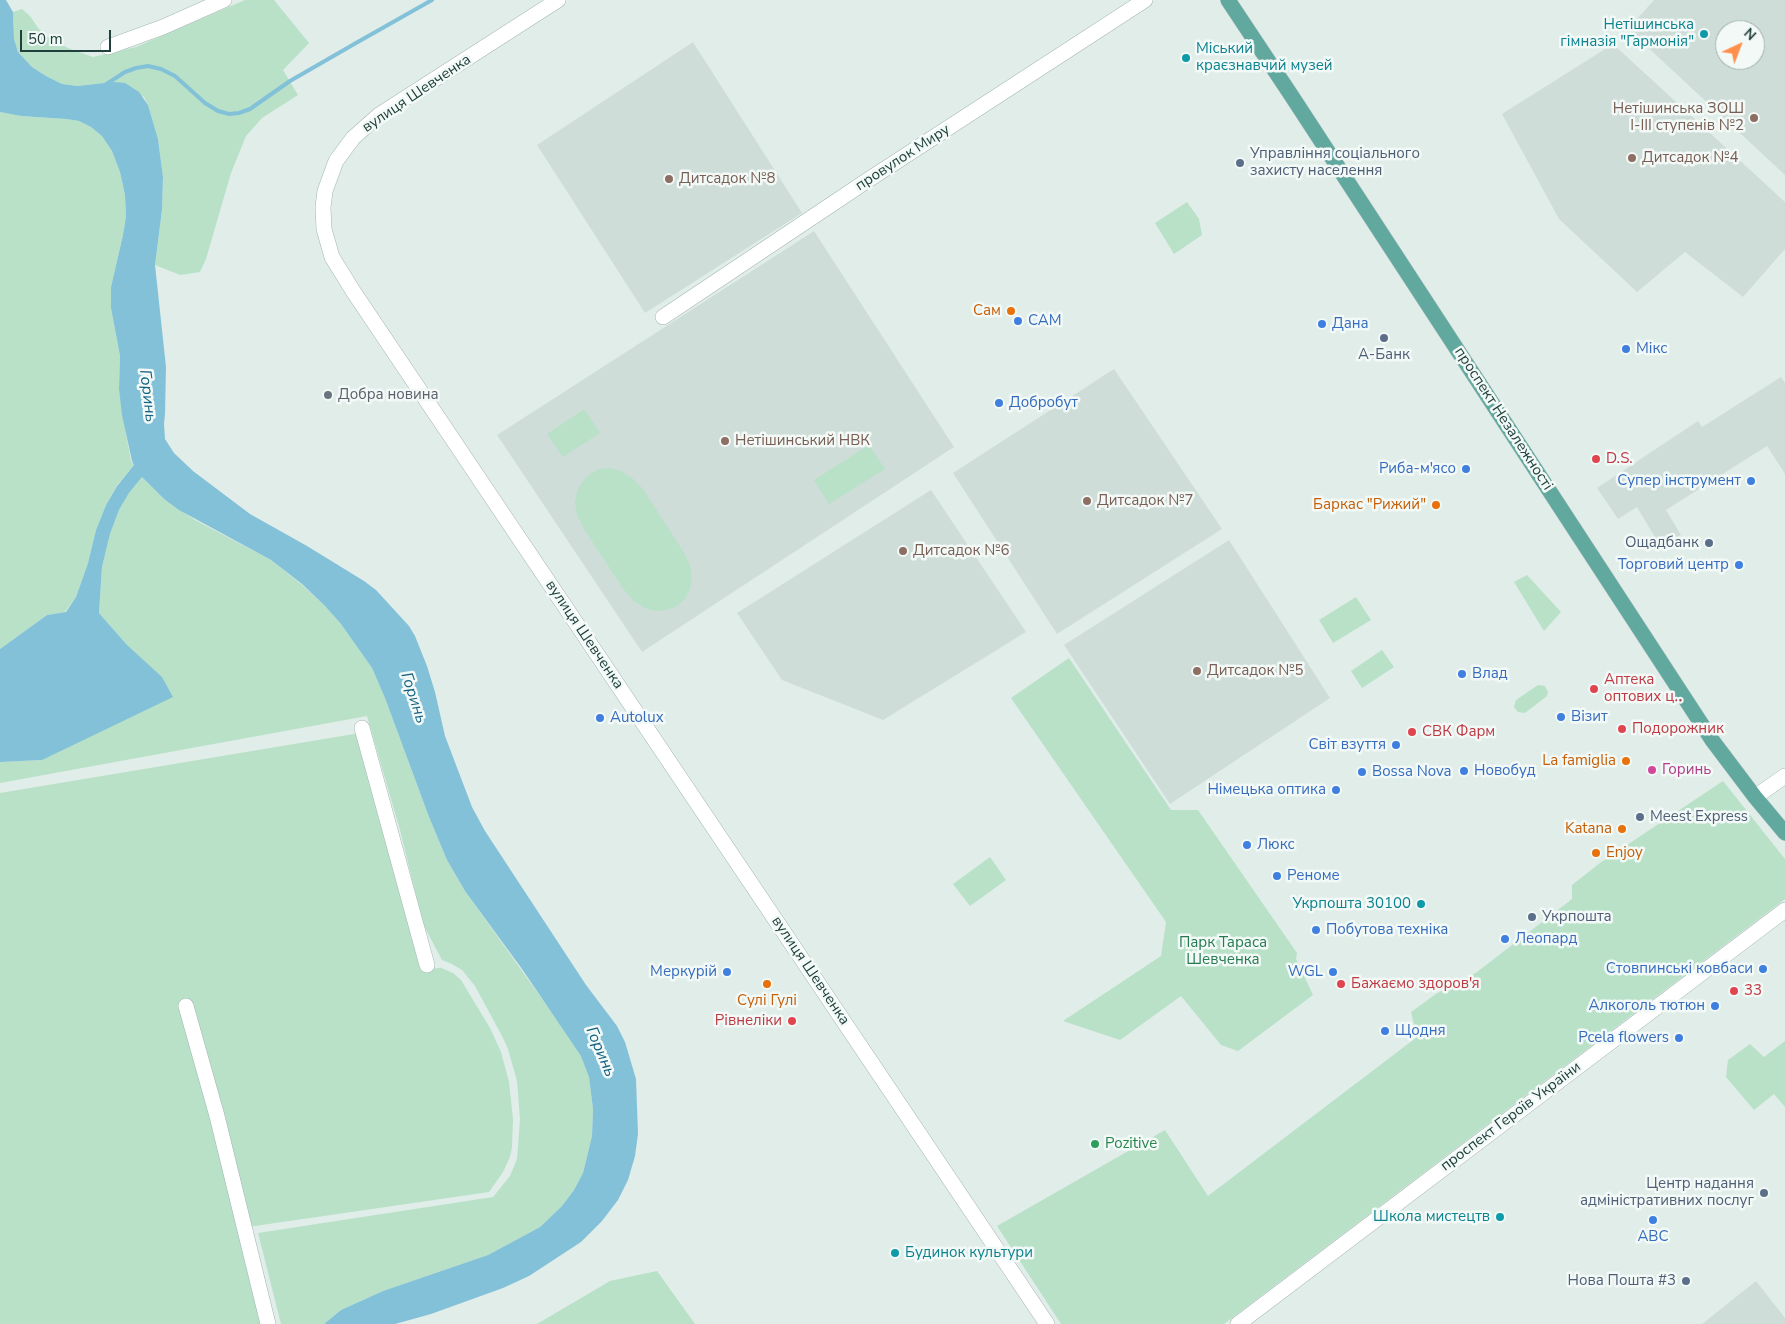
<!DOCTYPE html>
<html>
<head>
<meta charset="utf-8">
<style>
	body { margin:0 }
	#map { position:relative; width:1785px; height:1324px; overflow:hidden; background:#e1ede9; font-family:"Nunito Sans",sans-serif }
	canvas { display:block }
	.north { position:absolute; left:1715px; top:20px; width:50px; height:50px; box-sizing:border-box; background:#f2f9f7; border:1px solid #9eafac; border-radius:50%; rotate:43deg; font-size:14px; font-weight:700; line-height:20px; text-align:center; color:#1f403b }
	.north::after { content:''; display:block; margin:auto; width:18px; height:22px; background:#ff8f4d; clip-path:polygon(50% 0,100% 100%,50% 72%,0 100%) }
	.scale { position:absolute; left:20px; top:30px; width:91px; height:22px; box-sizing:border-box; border:2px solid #1f403b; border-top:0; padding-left:6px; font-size:15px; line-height:18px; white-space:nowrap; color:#1f403b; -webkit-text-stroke:4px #f2f9f7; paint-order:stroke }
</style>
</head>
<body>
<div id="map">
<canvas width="1785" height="1324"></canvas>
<div class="north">N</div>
<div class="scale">50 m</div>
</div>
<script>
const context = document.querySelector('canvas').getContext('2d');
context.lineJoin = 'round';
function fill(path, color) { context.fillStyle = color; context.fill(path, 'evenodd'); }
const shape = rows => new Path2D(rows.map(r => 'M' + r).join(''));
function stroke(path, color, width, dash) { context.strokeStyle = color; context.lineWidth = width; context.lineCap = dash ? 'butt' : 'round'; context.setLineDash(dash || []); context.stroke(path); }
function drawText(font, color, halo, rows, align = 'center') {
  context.font = font + ' "Nunito Sans",sans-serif'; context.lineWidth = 5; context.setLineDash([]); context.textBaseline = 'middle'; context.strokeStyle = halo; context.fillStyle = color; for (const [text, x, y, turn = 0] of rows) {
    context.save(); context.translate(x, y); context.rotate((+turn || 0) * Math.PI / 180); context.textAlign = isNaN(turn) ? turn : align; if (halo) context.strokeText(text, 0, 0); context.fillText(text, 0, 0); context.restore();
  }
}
const built = shape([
	[1654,0,1785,0,1785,175,1628,29],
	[1725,30,1755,30,1755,60,1725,60],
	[693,42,802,213,645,313,537,145],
	[1613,44,1785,202,1785,249,1743,297,1685,252,1637,292,1559,219,1502,114],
	[814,231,954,447,642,652,497,435],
	[1114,369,1222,529,1057,634,953,473],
	[1781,377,1785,383,1785,474,1767,446,1666,510,1681,535,1662,549,1637,507,1618,519,1597,488,1698,421,1702,427],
	[931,490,1026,632,883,720,782,680,737,613],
	[1229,540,1330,698,1170,804,1064,645],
	[1756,1281,1785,1318,1785,1324,1702,1324]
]);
const green = shape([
	[245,0,274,0,309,43,283,70,298,95,262,118,246,136,231,173,206,259,200,272,180,275,155,265,162,210,163,177,158,139,148,105,144,97,114,82,77,86,62,84,46,76,32,67,18,52,14,39,13,12,22,9,30,16,38,28,46,36,68,48,93,57,136,47],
	[0,112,21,116,66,119,79,121,91,127,102,136,112,151,120,172,125,195,126,216,123,235,111,287,111,308,120,356,119,389,126,434,131,461,134,465,117,485,106,505,96,530,88,563,76,597,65,612,47,615,0,649],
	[1187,202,1199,219,1202,235,1174,254,1155,223],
	[584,409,600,433,563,457,547,434],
	[869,445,885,469,829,504,814,480],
	[610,468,621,471,632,478,643,489,683,551,690,565,692,578,690,589,685,599,677,606,667,610,656,611,645,608,634,601,624,590,584,529,577,515,575,503,577,491,582,482,590,474,599,469],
	[142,477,164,499,195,520,271,560,301,584,325,606,341,624,372,668,385,698,429,817,447,860,465,891,572,1041,582,1056,589,1077,593,1109,592,1136,583,1173,574,1190,562,1206,540,1227,488,1255,383,1291,341,1310,324,1324,281,1324,258,1233,493,1197,510,1176,517,1159,520,1119,517,1081,508,1049,502,1036,475,986,462,970,452,964,442,960,423,924,400,830,367,716,0,783,0,762,42,760,127,645,99,613,102,567,110,534,119,510,129,493],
	[1527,575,1561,612,1544,631,1514,582],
	[1356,597,1371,620,1333,643,1319,620],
	[1382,650,1394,667,1362,688,1351,671],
	[1069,658,1171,810,1198,810,1297,953,1296,959,1313,995,1238,1051,1221,1045,1181,996,1120,1040,1063,1021,1161,956,1166,922,1011,698],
	[1538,685,1545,686,1548,692,1547,696,1525,713,1518,712,1514,707,1516,700],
	[360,733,423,969,441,968,453,973,461,980,490,1028,501,1052,509,1082,513,1119,512,1147,510,1157,503,1172,489,1192,241,1228,263,1324,0,1324,0,793],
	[1723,781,1785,859,1785,899,1224,1324,1061,1324,997,1226,1165,1130,1208,1196,1417,1037,1411,1012,1436,994,1477,972,1572,899,1572,885,1600,863],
	[990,857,1006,880,970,906,953,884],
	[1785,1041,1785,1107,1774,1094,1754,1110,1726,1077,1728,1060,1750,1044,1764,1057],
	[657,1271,695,1324,537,1324,610,1281]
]);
const water = shape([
	[0,0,6,0,13,12,14,39,18,52,32,67,46,76,62,84,77,86,114,82,125,83,139,92,148,105,158,139,163,177,162,210,155,265,166,367,165,414,164,424,165,439,174,453,193,471,250,514,307,546,364,581,376,590,409,626,415,636,427,666,435,692,445,736,472,807,485,831,586,985,617,1026,625,1042,636,1079,638,1134,635,1156,628,1180,618,1200,602,1221,581,1242,529,1276,503,1288,431,1314,395,1324,324,1324,341,1310,383,1291,488,1255,540,1227,562,1206,574,1190,583,1173,592,1136,593,1109,589,1077,581,1056,522,969,465,891,447,860,429,817,385,698,372,668,341,624,325,606,302,584,271,560,179,510,164,499,142,477,129,493,119,510,110,534,102,567,99,613,127,645,162,677,173,697,42,760,0,762,0,649,47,615,66,612,76,597,88,563,96,530,106,505,117,486,134,465,132,461,122,415,119,389,120,356,111,308,111,287,123,235,126,216,125,195,120,172,112,151,102,136,91,127,79,121,66,119,21,116,0,112]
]);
const stream = shape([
	[105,85,125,72,136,68,148,66,161,69,175,76,205,103,218,111,229,114,239,113,250,109,290,81,356,43,432,0]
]);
const minor = shape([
	[558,0,379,115,353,138,336,161,325,191,323,207,324,229,332,257,353,291,1047,1324],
	[108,47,163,27,224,0],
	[663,317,868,180,1145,0],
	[362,728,427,965],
	[1755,797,1785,776],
	[186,1006,217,1116,268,1324],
	[1238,1324,1785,910]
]);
const major = shape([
	[1228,0,1293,98,1712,740,1755,797,1785,833]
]);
const markers = [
	[1704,34,5,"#0f9aa8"],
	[1186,58,5,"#0f9aa8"],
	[1754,118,5,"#8d6e63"],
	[1632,158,5,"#8d6e63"],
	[1240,163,5,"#5c6f8a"],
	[669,179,5,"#8d6e63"],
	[1011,311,5,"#e8710a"],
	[1018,321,5,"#3f7fe0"],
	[1322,324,5,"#3f7fe0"],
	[1384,338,5,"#5c6f8a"],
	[1626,349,5,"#3f7fe0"],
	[328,395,5,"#6b7280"],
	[999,403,5,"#3f7fe0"],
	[725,441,5,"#8d6e63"],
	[1596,459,5,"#e0444e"],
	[1466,469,5,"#3f7fe0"],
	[1751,481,5,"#3f7fe0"],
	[1087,501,5,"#8d6e63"],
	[1436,505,5,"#e8710a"],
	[1709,543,5,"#5c6f8a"],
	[903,551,5,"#8d6e63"],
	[1739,565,5,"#3f7fe0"],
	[1197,671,5,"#8d6e63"],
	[1462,674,5,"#3f7fe0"],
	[1594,689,5,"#e0444e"],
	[1561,717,5,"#3f7fe0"],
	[600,718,5,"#3f7fe0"],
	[1622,729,5,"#e0444e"],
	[1412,732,5,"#e0444e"],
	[1396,745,5,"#3f7fe0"],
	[1626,761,5,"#e8710a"],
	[1652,770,5,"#d1479c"],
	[1464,771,5,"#3f7fe0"],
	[1362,772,5,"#3f7fe0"],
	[1336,790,5,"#3f7fe0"],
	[1640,817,5,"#5c6f8a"],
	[1622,829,5,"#e8710a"],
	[1247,845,5,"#3f7fe0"],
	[1596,853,5,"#e8710a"],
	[1277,876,5,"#3f7fe0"],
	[1421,904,5,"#0f9aa8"],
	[1532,917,5,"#5c6f8a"],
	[1316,930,5,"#3f7fe0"],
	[1505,939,5,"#3f7fe0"],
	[1763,969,5,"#3f7fe0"],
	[727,972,5,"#3f7fe0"],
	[1333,972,5,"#3f7fe0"],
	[767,984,5,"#e8710a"],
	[1341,984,5,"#e0444e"],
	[1734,991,5,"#e0444e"],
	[1715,1006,5,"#3f7fe0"],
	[792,1021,5,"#e0444e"],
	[1385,1031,5,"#3f7fe0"],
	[1679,1038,5,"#3f7fe0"],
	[1095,1144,5,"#2e9e5b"],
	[1764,1193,5,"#5c6f8a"],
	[1500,1217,5,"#0f9aa8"],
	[1653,1220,5,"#3f7fe0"],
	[895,1253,5,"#0f9aa8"],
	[1686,1281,5,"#5c6f8a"]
];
const cultureNames = [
	["Нетішинська",1694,25],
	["гімназія \"Гармонія\"",1694,42],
	["Міський",1196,49,"left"],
	["краєзнавчий музей",1196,66,"left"],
	["Укрпошта 30100",1411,904],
	["Школа мистецтв",1490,1217],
	["Будинок культури",905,1253,"left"]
];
const streetNames = [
	["вулиця Шевченка",417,94,-34],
	["провулок Миру",903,158,-33],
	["проспект Незалежності",1503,419,57],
	["вулиця Шевченка",584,635,56],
	["вулиця Шевченка",810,971,56],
	["проспект Героїв України",1511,1117,-37]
];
const educationNames = [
	["Нетішинська ЗОШ",1744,109,"right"],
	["І-ІІІ ступенів №2",1744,126,"right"],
	["Дитсадок №4",1642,158],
	["Дитсадок №8",679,179],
	["Нетішинський НВК",735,441],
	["Дитсадок №7",1097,501],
	["Дитсадок №6",913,551],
	["Дитсадок №5",1207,671]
];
const serviceNames = [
	["Управління соціального",1250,154],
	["захисту населення",1250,171],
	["А-Банк",1384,355,"center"],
	["Ощадбанк",1699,543,"right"],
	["Meest Express",1650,817],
	["Укрпошта",1542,917],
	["Центр надання",1754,1184,"right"],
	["адміністративних послуг",1754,1201,"right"],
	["Нова Пошта #3",1676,1281,"right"]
];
const foodNames = [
	["Сам",1001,311],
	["Баркас \"Рижий\"",1426,505],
	["La famiglia",1616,761],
	["Katana",1612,829],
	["Enjoy",1606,853,"left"],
	["Сулі Гулі",767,1001,"center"]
];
const shopNames = [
	["САМ",1028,321],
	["Дана",1332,324],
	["Мікс",1636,349],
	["Добробут",1009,403],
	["Риба-м'ясо",1456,469,"right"],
	["Супер інструмент",1741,481,"right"],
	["Торговий центр",1729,565,"right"],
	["Влад",1472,674],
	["Візит",1571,717],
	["Autolux",610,718],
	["Світ взуття",1386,745,"right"],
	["Новобуд",1474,771],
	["Bossa Nova",1372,772],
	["Німецька оптика",1326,790,"right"],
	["Люкс",1257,845],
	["Реноме",1287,876],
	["Побутова техніка",1326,930],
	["Леопард",1515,939],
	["Стовпинські ковбаси",1753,969,"right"],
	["Меркурій",717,972,"right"],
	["WGL",1323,972,"right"],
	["Алкоголь тютюн",1705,1006,"right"],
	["Щодня",1395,1031],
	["Pcela flowers",1669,1038,"right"],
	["ABC",1653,1237,"center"]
];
const worshipNames = [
	["Добра новина",338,395]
];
const healthNames = [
	["D.S.",1606,459],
	["Аптека",1604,680],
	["оптових ц‥",1604,697],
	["Подорожник",1632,729],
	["СВК Фарм",1422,732],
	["Бажаємо здоров'я",1351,984],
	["33",1744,991],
	["Рівнеліки",782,1021,"right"]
];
const hotelNames = [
	["Горинь",1662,770]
];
const parkNames = [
	["Парк Тараса",1223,943],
	["Шевченка",1223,960]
];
const leisureNames = [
	["Pozitive",1105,1144]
];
const waterNames = [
	["Горинь",147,396,83],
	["Горинь",413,698,72],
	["Горинь",600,1052,67]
];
fill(built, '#cfddd9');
fill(green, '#b8e1c8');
fill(water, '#83c1d9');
stroke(stream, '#83c1d9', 4);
stroke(minor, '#a3b6b1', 16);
stroke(major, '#c0cac8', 16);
stroke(minor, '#fff', 15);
stroke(major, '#61a89e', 15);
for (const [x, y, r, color] of markers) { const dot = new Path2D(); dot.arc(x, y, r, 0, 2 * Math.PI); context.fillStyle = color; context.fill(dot); stroke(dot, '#f2f9f7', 2); }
drawText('15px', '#0d838f', '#f2f9f7', cultureNames, 'right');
drawText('15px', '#1f403b', '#f2f9f7', streetNames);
drawText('15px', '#785e54', '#f2f9f7', educationNames, 'left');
drawText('15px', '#4e5e75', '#f2f9f7', serviceNames, 'left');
drawText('15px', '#c56008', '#f2f9f7', foodNames, 'right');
drawText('15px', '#366cbe', '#f2f9f7', shopNames, 'left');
drawText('15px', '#5b616d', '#f2f9f7', worshipNames, 'left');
drawText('15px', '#be3a42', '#f2f9f7', healthNames, 'left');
drawText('15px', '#b23c85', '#f2f9f7', hotelNames, 'left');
drawText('15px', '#257c51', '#f2f9f7', parkNames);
drawText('15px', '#27864d', '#f2f9f7', leisureNames, 'left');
drawText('italic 16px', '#136283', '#f2f9f7', waterNames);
</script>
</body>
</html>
